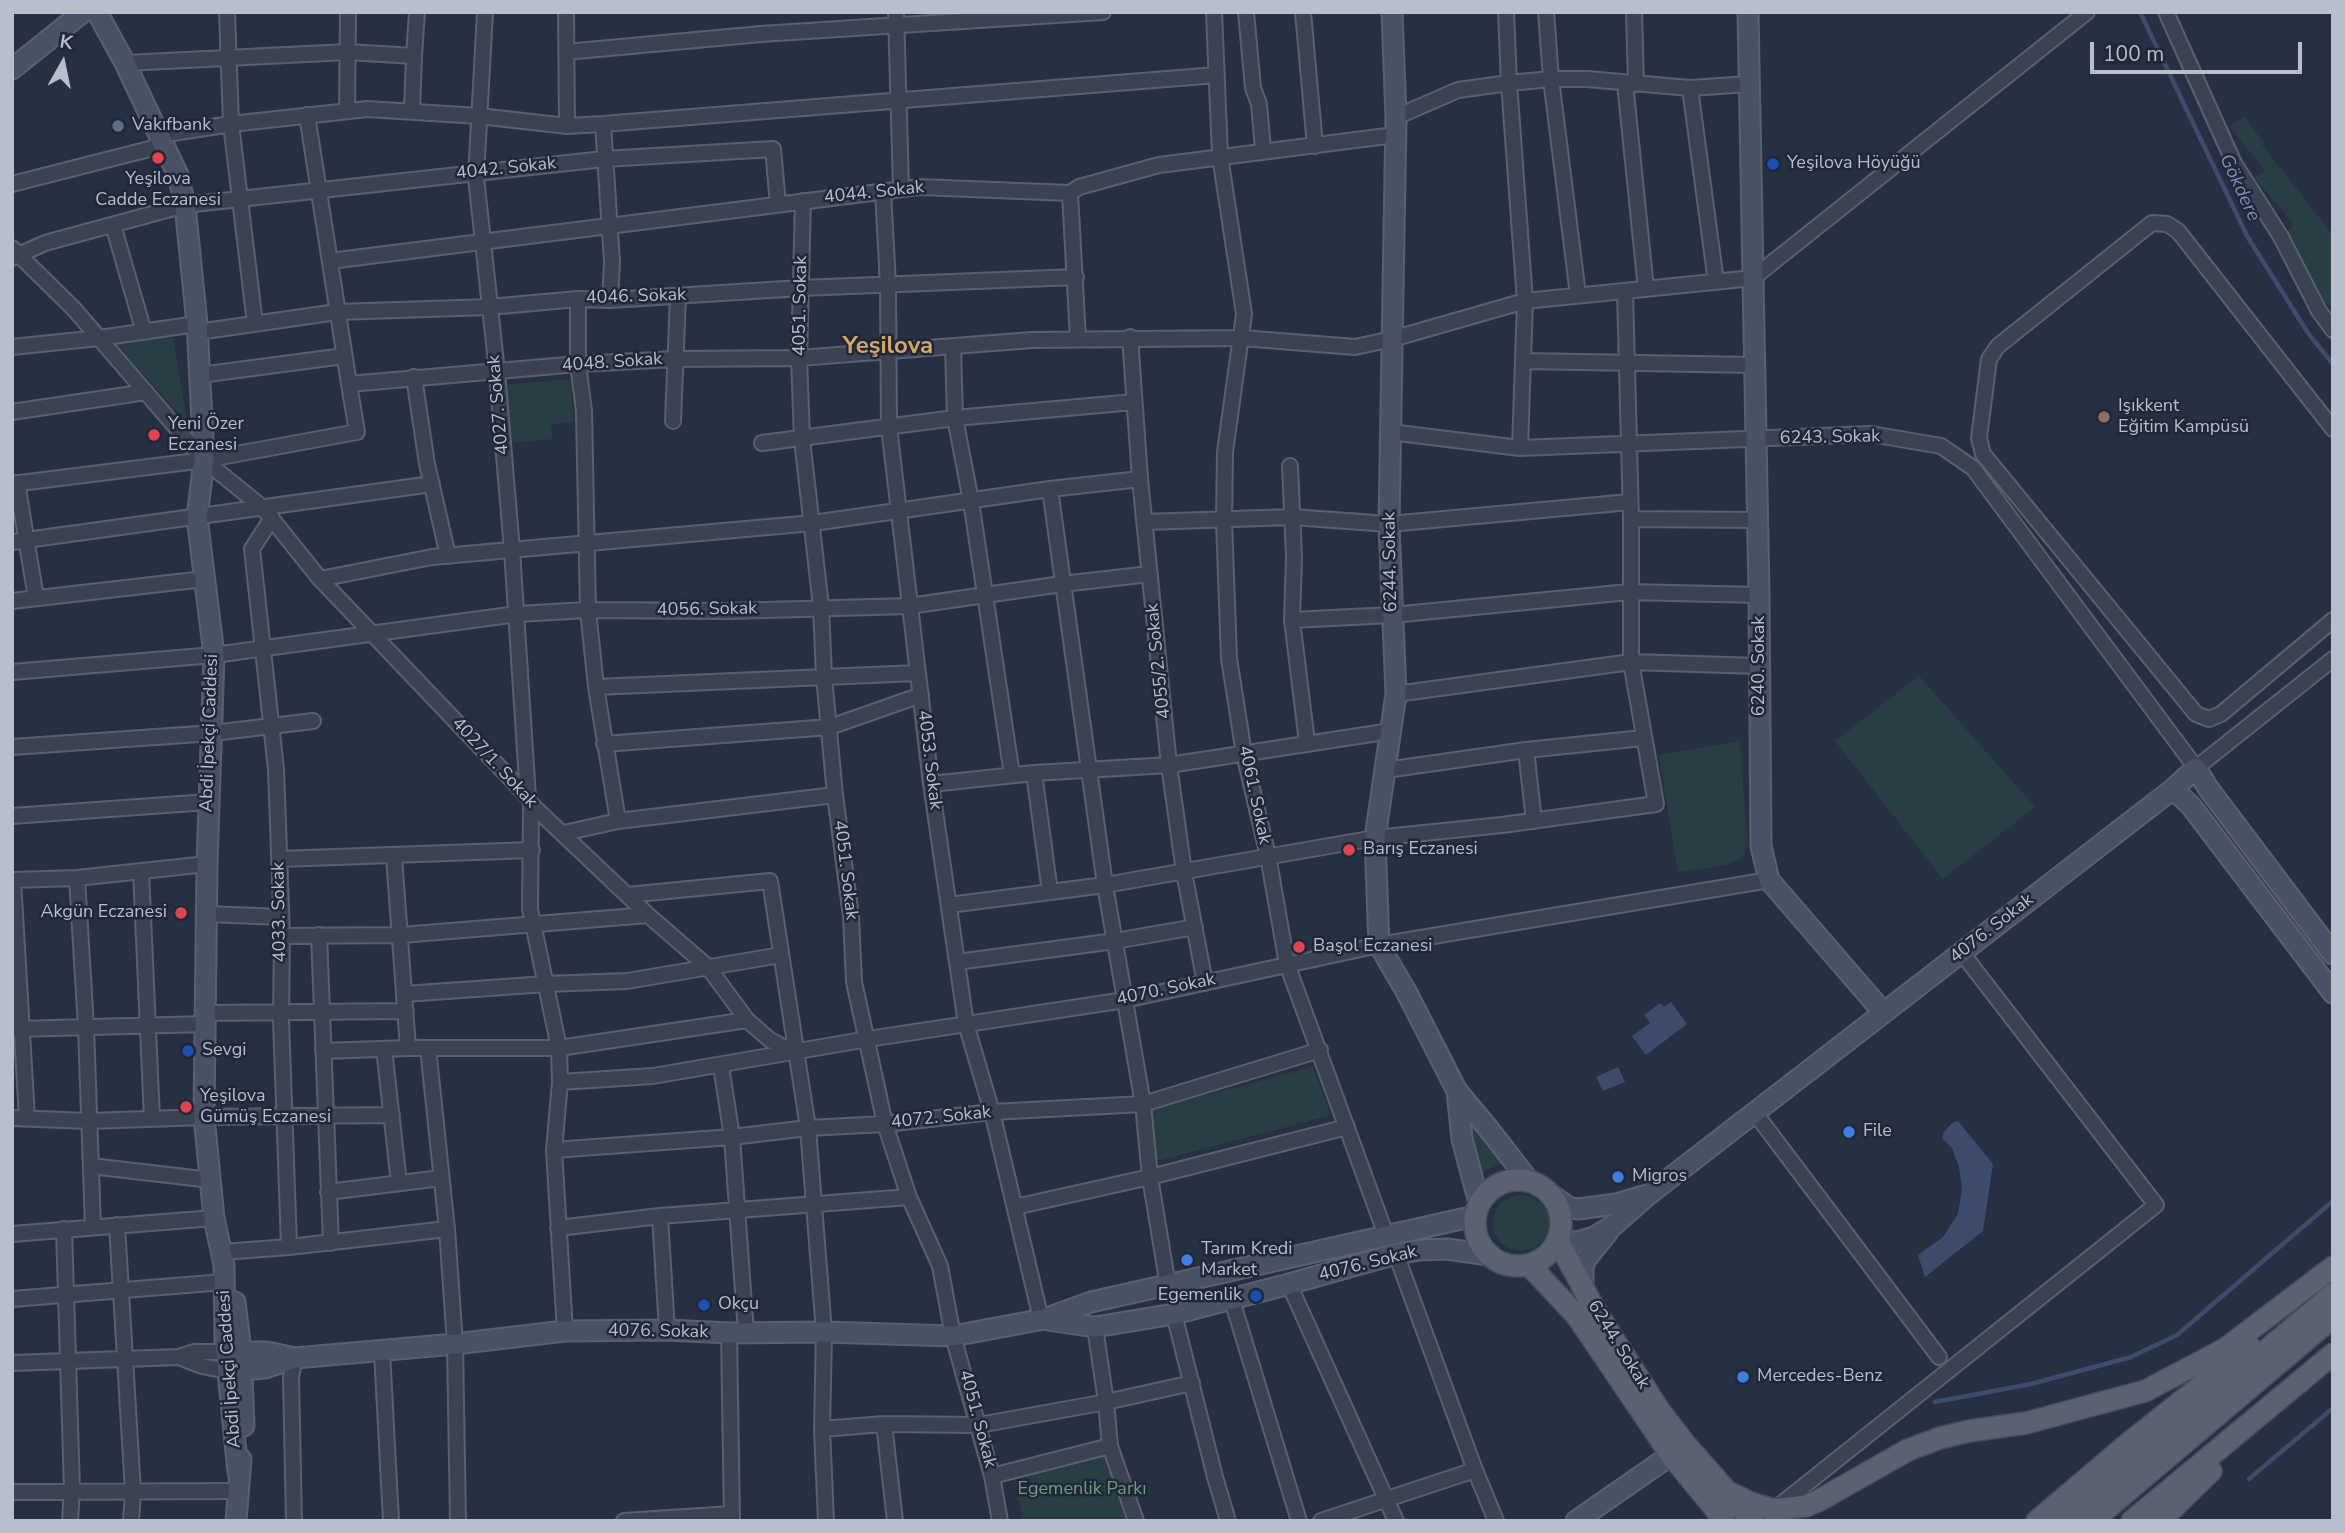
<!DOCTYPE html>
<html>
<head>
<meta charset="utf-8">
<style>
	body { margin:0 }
	#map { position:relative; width:2345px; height:1533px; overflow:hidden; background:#273043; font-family:"Nunito Sans",sans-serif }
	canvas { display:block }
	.frame { position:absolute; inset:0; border:14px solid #b9becc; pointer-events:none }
	.north { position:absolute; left:28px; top:28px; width:70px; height:70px; -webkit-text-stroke:5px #202738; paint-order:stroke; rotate:9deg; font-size:19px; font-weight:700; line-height:28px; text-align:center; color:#b9becc }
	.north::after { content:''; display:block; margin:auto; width:24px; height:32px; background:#b9becc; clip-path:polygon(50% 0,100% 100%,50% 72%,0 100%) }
	.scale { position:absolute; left:2090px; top:42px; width:212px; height:32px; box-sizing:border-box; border:4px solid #b9becc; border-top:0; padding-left:9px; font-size:21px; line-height:24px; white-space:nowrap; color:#b9becc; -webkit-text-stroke:5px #202738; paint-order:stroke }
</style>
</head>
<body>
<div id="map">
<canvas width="2345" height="1533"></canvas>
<div class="frame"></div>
<div class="north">K</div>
<div class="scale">100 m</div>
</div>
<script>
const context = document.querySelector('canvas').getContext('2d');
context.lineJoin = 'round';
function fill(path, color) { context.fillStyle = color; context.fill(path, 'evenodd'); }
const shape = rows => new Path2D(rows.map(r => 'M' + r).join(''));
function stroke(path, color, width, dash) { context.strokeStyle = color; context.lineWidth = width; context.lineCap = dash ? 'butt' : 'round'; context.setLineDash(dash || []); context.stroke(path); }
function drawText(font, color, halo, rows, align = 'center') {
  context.font = font + ' "Nunito Sans",sans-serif'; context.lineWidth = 5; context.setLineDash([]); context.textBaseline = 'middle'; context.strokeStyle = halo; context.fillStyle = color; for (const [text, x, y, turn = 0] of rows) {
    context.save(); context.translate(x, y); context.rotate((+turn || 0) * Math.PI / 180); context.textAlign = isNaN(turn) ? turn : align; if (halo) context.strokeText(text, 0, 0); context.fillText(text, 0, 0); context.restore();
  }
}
const green = shape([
	[2244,117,2264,143,2262,145,2333,235,2333,311,2312,287,2286,233,2294,225,2254,177,2266,172,2229,126],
	[173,338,187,422,114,342],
	[570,379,574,422,551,424,553,439,507,443,502,385],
	[1919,676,2035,807,1943,879,1835,741],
	[1740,741,1747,843,1742,858,1725,865,1678,872,1659,755],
	[1313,1067,1331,1115,1157,1161,1149,1110],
	[1466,1112,1503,1162,1480,1174],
	'1493 1223a28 28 0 1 1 56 0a28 28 0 1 1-56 0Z',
	[1103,1451,1126,1521,1023,1521,1015,1479]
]);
const water = shape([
	[1671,1002,1687,1024,1646,1055,1632,1036,1650,1023,1644,1015,1660,1003,1664,1007],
	[1618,1067,1625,1082,1603,1091,1596,1077],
	[1958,1121,1993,1164,1983,1231,1925,1277,1918,1255,1943,1237,1958,1214,1962,1189,1959,1167,1952,1148,1942,1138,1944,1132,1952,1123]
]);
const stream = shape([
	[2140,12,2247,236,2308,333,2333,364],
	[1935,1402,2031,1384,2131,1357,2177,1335,2333,1201],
	[2249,1479,2333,1408]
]);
const street = shape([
	[227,12,231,124,255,324],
	[485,12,476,177,497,372,512,550,528,797],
	[566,12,567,126],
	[896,12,901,189],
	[1214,12,1220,156,1244,314,1225,452,1224,521,1229,658,1244,754,1268,856,1287,964,1386,1235],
	[1246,12,1253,88,1259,104,1263,150],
	[1303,12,1315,146],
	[1506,12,1509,83,1525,301,1520,448],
	[1546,12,1551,79,1578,295],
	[1634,12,1636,84],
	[2166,12,2234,163,2281,237,2319,311,2333,330],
	[566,52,761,34,1103,12],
	[414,56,417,12],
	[125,63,348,52,414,56,412,111],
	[1625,83,1646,289],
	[1690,88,1716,282],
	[347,110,348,12],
	[307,115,349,384],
	[1396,117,1458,90,1509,83,1551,79,1587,79,1690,88,1749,84],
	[603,124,612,262,610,300],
	[160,135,231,124,367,109,479,116,567,126,603,124,1217,75],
	[12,184,165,145],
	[883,191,888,285,889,427,931,784,966,1024,992,1112,1041,1319],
	[1070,193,1078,339],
	[803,201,799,358,802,439,821,607,824,677,835,795,851,916,854,982,885,1124,909,1197,940,1266,953,1336,992,1476,1000,1521],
	[113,225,144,332],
	[12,248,74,309,99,338,197,324],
	[12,258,45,243,185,205,604,159,773,149,778,204],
	[330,261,919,187,1070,193,1079,187,1159,165,1395,135],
	[578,299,578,364,584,411,588,610,596,687,618,821],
	[198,332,337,312,489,307,578,299,610,300,801,288,1076,277],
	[1130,337,1140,479,1169,765,1184,872,1205,983],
	[953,346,955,418,971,501,1012,775],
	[12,347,99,338,204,460,263,508,320,579,528,797,531,804,648,915,708,967,747,1020,770,1040,795,1053],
	[1523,361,1754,365],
	[200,375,344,356],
	[414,377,427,464,448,556],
	[12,412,146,392],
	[673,421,678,296],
	[2333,429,2178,231,2167,224,2152,223,1998,346,1989,359,1979,438,1983,454,2196,714,2209,719,2221,714,2333,620],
	[1390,432,1520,448,1871,434,1941,446,1973,468,2196,768,2333,659],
	[762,443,955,418,1134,402],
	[1290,466,1294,557,1292,620,1307,742],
	[17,483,36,598],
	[12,484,204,460,357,432,349,384,578,364,676,359,799,358,1032,340,1242,338,1355,347,1392,339,1525,301,1753,278,2087,12],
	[1050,489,1105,885,1143,1104,1150,1177,1168,1286],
	[1631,519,1758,520],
	[1145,522,1292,517,1389,524,1630,502],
	[12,542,432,484],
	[320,579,432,557,813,523,1050,489,1140,479],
	[12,601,204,579],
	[1292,620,1392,615,1629,592,1759,595],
	[12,672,214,655,517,614,588,610,729,611,909,606,1062,584,1150,574],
	[596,687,917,673],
	[1396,694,1631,662,1760,666],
	[604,744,830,727,921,695],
	[12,747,213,733,313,721],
	[1526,750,1534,821],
	[1386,770,1526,750,1643,738],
	[1034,773,1050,892],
	[931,784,1034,773,1169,765,1391,731],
	[531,804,530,909,559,1048,560,1082,554,1150,565,1331],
	[12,816,208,802],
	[564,833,618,821,835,795],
	[394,857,408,1048],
	[279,859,532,850],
	[141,871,152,1119],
	[77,878,86,1027,93,1227],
	[12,880,77,878,207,864],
	[13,880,27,1118],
	[627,895,770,881,808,1128,824,1332,822,1429,826,1521],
	[949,905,1105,885,1375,838,1502,825,1656,804,1631,662,1631,519,1625,291],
	[207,914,281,917],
	[319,935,331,1243],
	[282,936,401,935,648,915],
	[957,962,1115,941,1195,927],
	[405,994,546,984,627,981,781,955],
	[206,1013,406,1011],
	[15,1029,206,1024],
	[428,1048,447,1229,455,1344,458,1521],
	[384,1049,399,1183],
	[323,1051,408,1048,559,1048,747,1020],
	[721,1066,732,1137,746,1333],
	[560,1082,653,1076,868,1039,1125,1000,1379,945,1769,880],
	[1755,1113,1939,1357],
	[12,1118,89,1121,204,1117,392,1115],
	[554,1150,732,1137,808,1128,885,1124,992,1112,1143,1104,1320,1050],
	[91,1166,211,1180],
	[328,1192,441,1178],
	[1015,1207,1150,1177,1347,1127],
	[660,1216,667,1330],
	[117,1225,133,1492,131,1521],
	[558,1228,660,1216,909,1197],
	[64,1229,72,1490,70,1521],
	[12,1234,214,1218],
	[289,1247,447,1229],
	[222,1252,289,1247,281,1019,282,936,276,769,252,549,272,518],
	[1396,1254,1475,1470,1496,1521],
	[1289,1284,1396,1521],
	[12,1299,224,1282],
	[1232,1300,1299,1521],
	[1174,1314,1215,1477,1228,1521],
	[1095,1327,1106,1402,1110,1446,1136,1521],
	[729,1333,732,1521],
	[382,1351,391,1521],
	[179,1357,202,1366,227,1371],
	[12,1363,179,1357,194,1352,226,1352],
	[884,1424,895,1521],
	[822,1429,884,1424,979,1425,1106,1402,1192,1383],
	[992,1476,1110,1446],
	[12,1492,238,1491],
	[1775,1509,2156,1205,1962,953],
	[294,1521,291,1377,295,1358],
	[624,1521,732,1514],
	[1321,1521,1475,1470]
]);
const secondary = shape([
	[97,12,125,63,178,175,185,205,197,324,204,460,197,517,214,655,207,864,204,1117,214,1218,224,1265,225,1343,238,1472],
	[1392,12,1396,117,1389,524,1396,694,1375,838,1379,945,1407,993,1457,1091,1488,1128,1529,1181],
	[1748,12,1759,595,1761,846,1769,880,1883,1012],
	[12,69,83,12],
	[2173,789,2191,806,2333,993],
	[1457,1091,1462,1139,1479,1203],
	[1553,1196,1568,1207,1578,1209,1616,1204,1643,1196],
	[1558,1241,1577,1242,1594,1237,1614,1225,1648,1195,2173,789,2196,768,2208,788,2333,954],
	[1583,1289,1583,1267,1586,1259,1608,1232],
	[235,1302,241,1351,244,1426],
	[1048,1320,1095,1327,1174,1314,1289,1284,1396,1254,1420,1250,1447,1249,1489,1255],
	[226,1352,267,1352,295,1358,455,1344,565,1331,667,1330,729,1333,824,1332,953,1336,1044,1319,1091,1302,1475,1216],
	[231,1371,265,1368,295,1358],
	[236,1521,241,1459],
	[1576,1521,1671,1455]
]);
const primary = shape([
	'1475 1223a43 43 0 1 1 86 0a43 43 0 1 1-86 0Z',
	[1558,1241,1595,1310,1659,1410,1686,1445,1753,1521],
	[1529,1265,1577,1316,1671,1455,1725,1521],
	[1726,1491,1751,1503,1773,1510,1806,1506,1818,1501,1908,1450,1940,1438,1969,1431,2026,1423,2145,1391,2225,1349,2333,1267],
	[2037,1521,2129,1443,2250,1347],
	[2065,1521,2333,1294],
	[2092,1521,2333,1317],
	[2132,1521,2333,1354],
	[2160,1521,2211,1471]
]);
const markers = [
	[118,126,7,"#5c6f8a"],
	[158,158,7,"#e0444e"],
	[1773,164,7,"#1a4fb4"],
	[2104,417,7,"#8d6e63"],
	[154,435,7,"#e0444e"],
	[1349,850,7,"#e0444e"],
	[181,913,7,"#e0444e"],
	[1299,947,7,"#e0444e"],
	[188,1051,7,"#1a4fb4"],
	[186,1107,7,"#e0444e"],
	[1849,1132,7,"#3f7fe0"],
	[1618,1177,7,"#3f7fe0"],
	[1187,1260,7,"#3f7fe0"],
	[1256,1296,7,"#1a4fb4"],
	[704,1305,7,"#1a4fb4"],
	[1743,1377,7,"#3f7fe0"]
];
const poiNames = [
	["Vakıfbank",132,126],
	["Yeşilova Höyüğü",1787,164],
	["Yeşilova",158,180,"center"],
	["Cadde Eczanesi",158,201,"center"],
	["Işıkkent",2118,407],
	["Eğitim Kampüsü",2118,428],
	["Yeni Özer",168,425],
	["Eczanesi",168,446],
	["Barış Eczanesi",1363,850],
	["Akgün Eczanesi",167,913,"right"],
	["Başol Eczanesi",1313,947],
	["Sevgi",202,1051],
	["Yeşilova",200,1097],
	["Gümüş Eczanesi",200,1118],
	["File",1863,1132],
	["Migros",1632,1177],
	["Tarım Kredi",1201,1250],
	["Market",1201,1271],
	["Egemenlik",1242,1296,"right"],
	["Okçu",718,1305],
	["Mercedes-Benz",1757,1377]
];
const streetNames = [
	["4042. Sokak",506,169,-6],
	["4044. Sokak",874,193,-6],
	["4046. Sokak",636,297,-2],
	["4051. Sokak",801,306,-89],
	["4048. Sokak",612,363,-4],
	["4027. Sokak",499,405,-95],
	["6243. Sokak",1830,438,-1],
	["6244. Sokak",1391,562,-91],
	["4056. Sokak",707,610,-1],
	["4055/2. Sokak",1159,661,-96],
	["6240. Sokak",1760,666,-90],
	["Abdi İpekçi Caddesi",210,733,-88],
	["4053. Sokak",929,760,83],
	["4027/1. Sokak",494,763,47],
	["4061. Sokak",1254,795,78],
	["4051. Sokak",845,870,83],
	["4033. Sokak",280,912,-91],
	["4076. Sokak",1992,929,-38],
	["4070. Sokak",1166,990,-12],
	["4072. Sokak",941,1118,-6],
	["4076. Sokak",1368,1264,-14],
	["4076. Sokak",658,1332,1],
	["6244. Sokak",1618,1345,58],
	["Abdi İpekçi Caddesi",230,1369,-94],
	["4051. Sokak",977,1419,75]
];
const parkNames = [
	["Egemenlik Parkı",1082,1490]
];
const waterNames = [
	["Gökdere",2239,188,65]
];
const districtNames = [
	["Yeşilova",888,347]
];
fill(green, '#293e44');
fill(water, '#3d4b6c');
stroke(stream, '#3d4b6c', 4.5);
stroke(street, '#5a6070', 18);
stroke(secondary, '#5a6070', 23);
stroke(primary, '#454b5c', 24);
stroke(street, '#3b4253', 14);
stroke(secondary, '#495166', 19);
stroke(primary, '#5a6173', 21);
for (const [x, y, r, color] of markers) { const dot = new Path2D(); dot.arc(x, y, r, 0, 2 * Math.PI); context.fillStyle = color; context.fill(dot); stroke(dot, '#202738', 2.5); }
drawText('18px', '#b9becc', '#202738', poiNames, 'left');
drawText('18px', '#b9becc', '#202738', streetNames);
drawText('18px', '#709d80', '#202738', parkNames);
drawText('italic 19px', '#8090b3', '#202738', waterNames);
drawText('bold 24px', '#d7a669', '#202738', districtNames);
</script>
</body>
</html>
